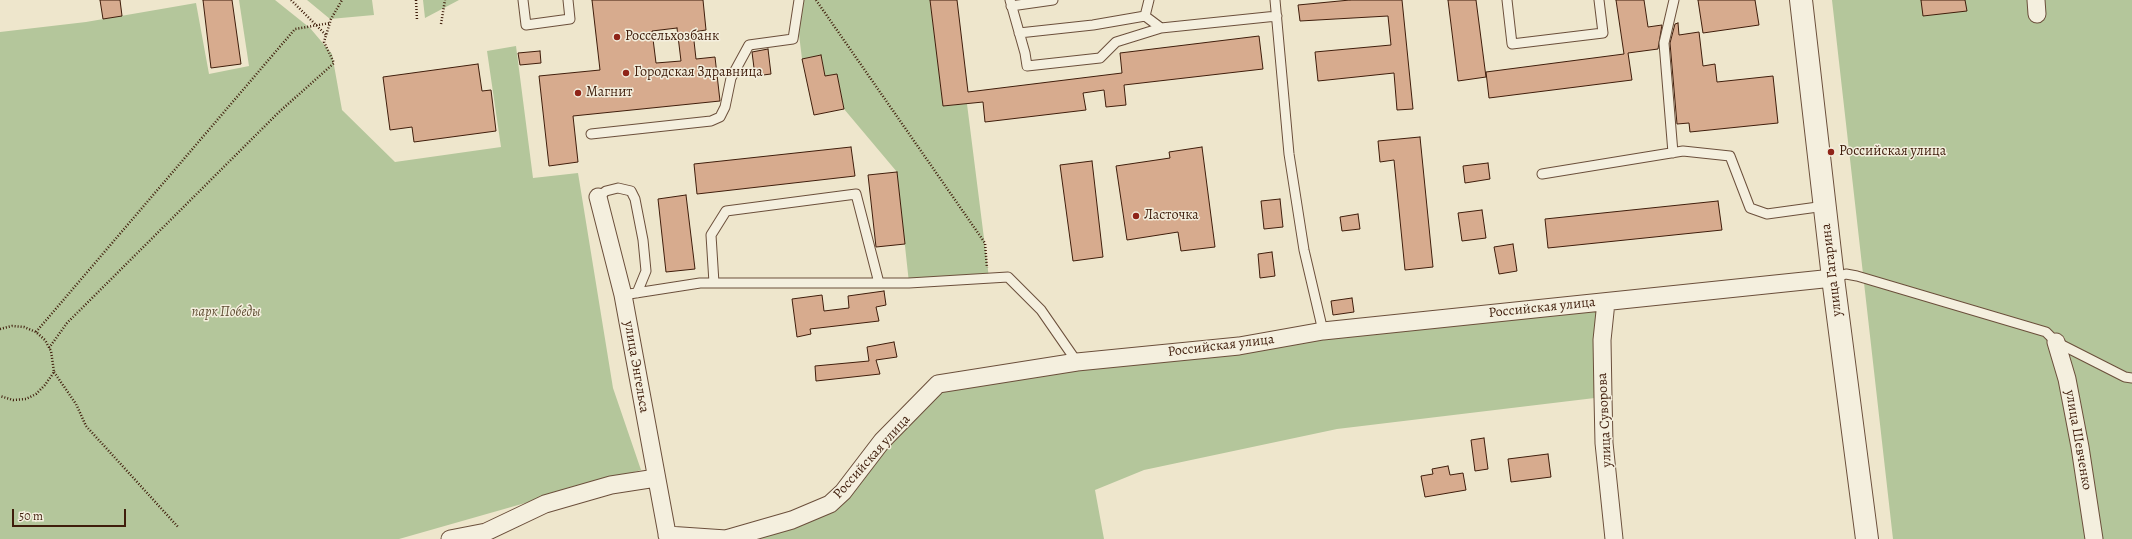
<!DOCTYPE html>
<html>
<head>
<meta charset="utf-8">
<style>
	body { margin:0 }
	#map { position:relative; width:2132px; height:539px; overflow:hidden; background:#eee6cc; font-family:Alegreya,serif }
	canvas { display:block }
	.scale { position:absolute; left:12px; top:509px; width:114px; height:18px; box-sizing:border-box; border:2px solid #3f1d0b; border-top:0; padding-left:5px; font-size:12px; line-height:14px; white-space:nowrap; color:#3f1d0b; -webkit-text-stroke:3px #f4efde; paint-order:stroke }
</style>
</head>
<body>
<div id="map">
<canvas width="2132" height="539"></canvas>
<div class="scale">50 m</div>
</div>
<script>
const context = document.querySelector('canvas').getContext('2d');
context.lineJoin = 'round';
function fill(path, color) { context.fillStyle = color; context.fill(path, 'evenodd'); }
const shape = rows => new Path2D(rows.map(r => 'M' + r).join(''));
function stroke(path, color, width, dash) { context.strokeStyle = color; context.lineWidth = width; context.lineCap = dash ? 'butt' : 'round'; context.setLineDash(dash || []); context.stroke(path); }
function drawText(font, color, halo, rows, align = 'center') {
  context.font = font + ' Alegreya,serif'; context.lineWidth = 3; context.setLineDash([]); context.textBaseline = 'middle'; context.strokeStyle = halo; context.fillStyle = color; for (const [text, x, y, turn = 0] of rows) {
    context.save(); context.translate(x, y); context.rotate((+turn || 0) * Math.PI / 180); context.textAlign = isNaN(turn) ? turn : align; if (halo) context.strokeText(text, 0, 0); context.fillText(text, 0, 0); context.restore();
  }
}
const green = shape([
	[239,0,275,0,310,28,332,54,342,110,395,162,501,147,487,51,516,46,533,178,578,173,613,388,641,470,399,539,0,539,0,32,86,22,196,3,209,74,249,66],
	[307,0,372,0,374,15,330,19],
	[423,0,459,0,425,18],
	[799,0,930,0,943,106,967,104,989,278,909,283,897,172,844,109,837,74,825,76,821,55,802,59,797,18],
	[1832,0,2132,0,2132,539,1893,539],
	[1606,302,1603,397,1337,429,1144,470,1095,490,1104,539,668,539,726,539,830,504,938,384]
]);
const building = shape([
	[100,0,120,0,122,16,103,19,100,0],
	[203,0,232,0,241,64,211,68,203,0],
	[592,0,703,0,706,30,693,32,696,59,715,57,720,101,573,116,578,162,549,166,539,76,600,70,592,0],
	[677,28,681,61,656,63,652,31,677,28],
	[930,0,957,0,968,92,1122,73,1120,53,1259,36,1263,69,1124,85,1126,105,1106,107,1104,90,1083,93,1086,110,985,122,983,102,943,106,930,0],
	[1350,0,1402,0,1413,109,1397,110,1394,73,1318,81,1315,52,1391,45,1388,16,1300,21,1298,5,1350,0],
	[1448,0,1476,0,1486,77,1458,81,1448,0],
	[1616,0,1644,0,1648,27,1662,25,1658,49,1628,53,1632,80,1489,98,1486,72,1624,54,1616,0],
	[1698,0,1755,0,1759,25,1703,33,1698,0],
	[1921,0,1965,0,1967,11,1923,16,1921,0],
	[1678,23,1679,35,1699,32,1703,66,1715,64,1717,82,1773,76,1778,123,1690,132,1689,123,1677,124,1670,43,1675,24,1678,23],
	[768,49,771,74,755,76,752,52,768,49],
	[540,51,541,63,520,65,518,53,540,51],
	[821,55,825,76,837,74,844,109,814,115,802,59,821,55],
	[478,64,482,91,491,90,496,131,414,142,412,127,390,130,383,77,478,64],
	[1420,137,1433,267,1405,270,1394,160,1380,162,1378,141,1420,137],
	[851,147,855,176,697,194,694,164,851,147],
	[1202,147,1215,247,1181,251,1178,232,1127,240,1116,166,1170,158,1169,152,1202,147],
	[1092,161,1103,257,1073,261,1060,165,1092,161],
	[1488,163,1490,179,1465,183,1463,166,1488,163],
	[897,172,905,244,876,247,868,175,897,172],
	[686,195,695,269,666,272,658,199,686,195],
	[1280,199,1283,227,1264,229,1261,201,1280,199],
	[1718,201,1722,230,1548,248,1545,219,1718,201],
	[1482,210,1486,238,1462,241,1458,213,1482,210],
	[1358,214,1360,229,1342,231,1340,217,1358,214],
	[1513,244,1517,271,1499,274,1494,247,1513,244],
	[1272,252,1275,276,1260,278,1258,254,1272,252],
	[884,291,886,305,876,307,879,321,810,329,811,334,797,337,792,299,822,295,824,311,849,308,848,296,884,291],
	[1352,298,1354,312,1333,315,1331,301,1352,298],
	[894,342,897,357,876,360,880,374,816,381,815,366,869,361,867,347,894,342],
	[1484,438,1488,469,1475,471,1471,440,1484,438],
	[1548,454,1551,477,1511,482,1508,459,1548,454],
	[1448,466,1450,475,1463,473,1466,490,1425,497,1421,476,1433,474,1432,469,1448,466]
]);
const path = shape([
	[291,0,326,35],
	[416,0,417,20],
	[816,0,985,243,987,268],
	[441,24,445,0],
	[0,329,12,326,24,327,36,332,45,340,51,351,54,372,45,385,36,394,26,399,13,400,0,396],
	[36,332,295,29,330,23],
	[49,348,67,323,279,112,334,63,324,42,331,19,342,0],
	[54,372,76,404,86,426,179,528]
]);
const service = shape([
	[523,0,526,25,570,19,568,0],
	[1010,0,1025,53,1027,66,1100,58,1116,42,1161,28],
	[1275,0,1289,154,1304,250,1323,331],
	[1507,0,1512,44,1603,33,1599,0],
	[1011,6,1053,0],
	[1145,16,1161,28,1277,16],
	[1019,33,1093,25,1145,16,1149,0],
	[591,134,711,121,720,117,725,107,731,78,749,45,793,39,799,0],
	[1673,153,1664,43,1674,0],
	[1542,174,1683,151,1730,156,1750,208,1767,214,1825,206],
	[598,197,606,191,618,188,631,191,635,199,643,240,646,271,637,293],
	[1833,278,1846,274,1857,276,2046,332,2056,342,2125,377,2132,378],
	[714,283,711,235,726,211,856,194,879,283],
	[623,295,700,283,909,283,1008,277,1041,310,1077,362]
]);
const minor = shape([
	[2036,0,2037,14],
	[598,197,623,295,668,539],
	[1606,302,1602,340,1603,397,1604,443,1614,539],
	[2056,342,2067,379,2080,447,2094,539],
	[667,535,726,539,792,520,830,504,843,492,882,441,938,384,1077,362,1239,346,1323,331,1833,278],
	[450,539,486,532,545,504,611,485,656,478]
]);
const tertiary = shape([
	[1801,0,1833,278,1867,539]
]);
const markers = [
	[617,37,4,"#8f2418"],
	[626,73,4,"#8f2418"],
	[578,93,4,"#8f2418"],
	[1831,152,4,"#8f2418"],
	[1136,216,4,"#8f2418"]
];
const poiNames = [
	["Россельхозбанк",625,37],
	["Городская Здравница",634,73],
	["Магнит",586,93],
	["Российская улица",1839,152],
	["Ласточка",1144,216]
];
const streetNames = [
	["улица Гагарина",1832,270,-97],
	["Российская улица",1542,308,-6],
	["Российская улица",1221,346,-7],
	["улица Энгельса",636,367,80],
	["улица Суворова",1605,420,-93],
	["улица Шевченко",2078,440,80],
	["Российская улица",872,457,-48]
];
const parkNames = [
	["парк Победы",226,313]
];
fill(green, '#b4c69b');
fill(building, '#d7ab8e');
stroke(building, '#3f1d0b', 1);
stroke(service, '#6b4f3b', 11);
stroke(minor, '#6b4f3b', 19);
stroke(tertiary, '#6b4f3b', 24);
stroke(path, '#3f1d0b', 2.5, [1, 2]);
stroke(service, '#f4efde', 9);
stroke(minor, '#f4efde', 17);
stroke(tertiary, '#f4efde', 22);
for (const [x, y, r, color] of markers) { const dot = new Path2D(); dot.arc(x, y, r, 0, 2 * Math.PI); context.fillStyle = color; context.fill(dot); stroke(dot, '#f4efde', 1.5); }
drawText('14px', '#3f1d0b', '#f4efde', poiNames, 'left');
drawText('14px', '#3f1d0b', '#f4efde', streetNames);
drawText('italic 14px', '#625036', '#f4efde', parkNames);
</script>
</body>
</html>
